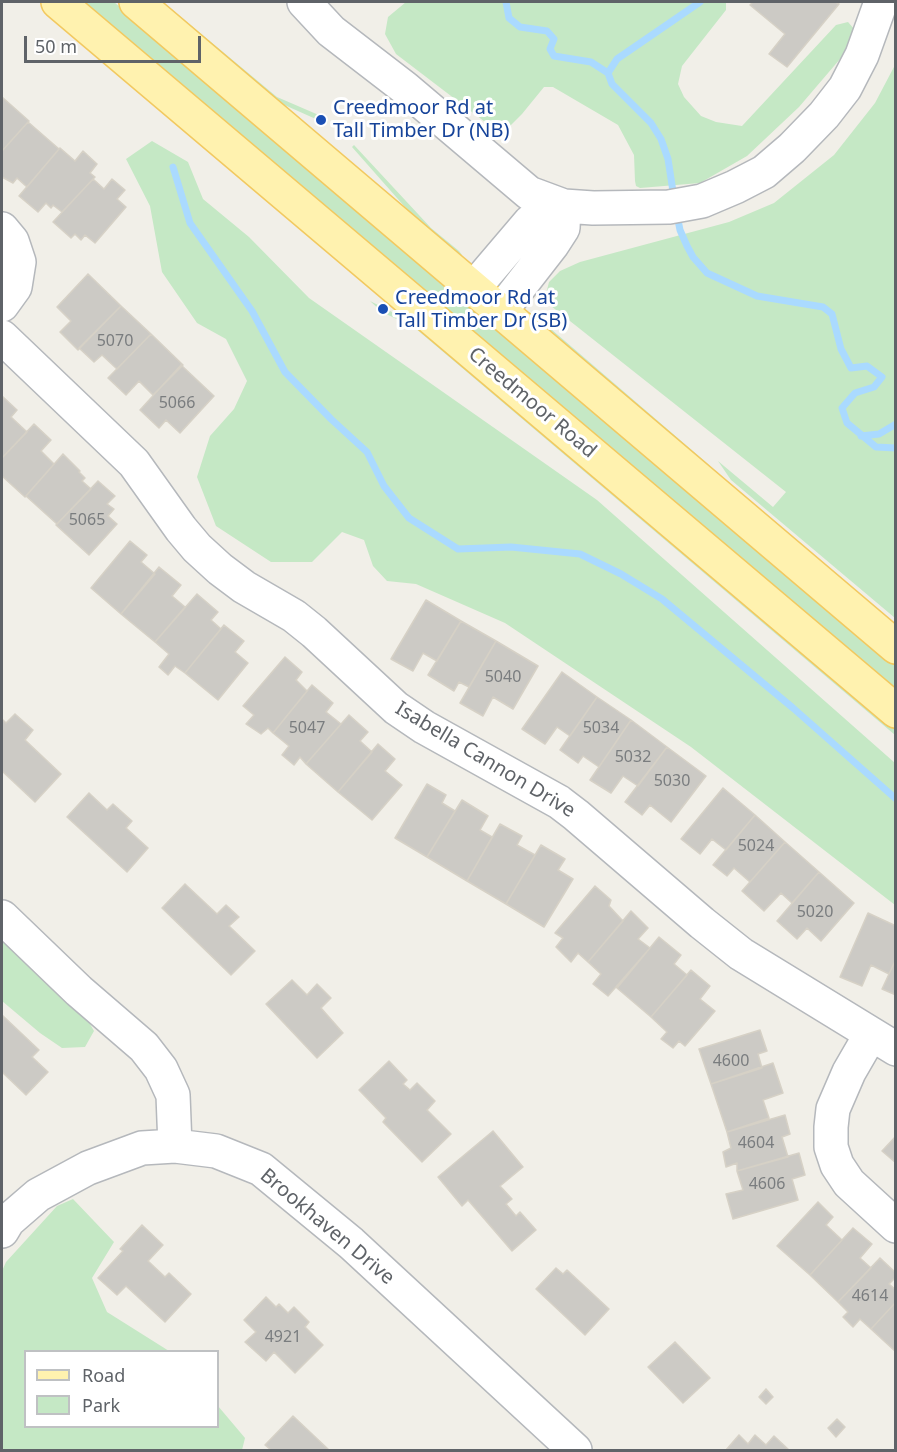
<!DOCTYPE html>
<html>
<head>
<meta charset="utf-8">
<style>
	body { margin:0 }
	#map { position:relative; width:897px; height:1452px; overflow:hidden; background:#f1efe8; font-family:"Noto Sans",sans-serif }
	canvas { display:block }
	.frame { position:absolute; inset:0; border:3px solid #5f6368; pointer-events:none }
	.legend { position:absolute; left:24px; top:1350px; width:195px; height:78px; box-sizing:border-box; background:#fff; border:2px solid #bfc1c3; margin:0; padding:8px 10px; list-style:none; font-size:18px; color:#5f6368 }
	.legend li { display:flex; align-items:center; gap:12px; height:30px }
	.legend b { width:30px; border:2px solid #bfc1c3 }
	.scale { position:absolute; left:24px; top:36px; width:177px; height:27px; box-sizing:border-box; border:3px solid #5f6368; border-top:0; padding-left:8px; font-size:18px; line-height:21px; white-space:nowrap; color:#5f6368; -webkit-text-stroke:4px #fff; paint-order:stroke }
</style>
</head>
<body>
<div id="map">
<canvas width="897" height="1452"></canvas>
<div class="frame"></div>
<ul class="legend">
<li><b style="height:8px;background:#fff2af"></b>Road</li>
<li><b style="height:16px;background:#c5e8c5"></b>Park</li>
</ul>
<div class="scale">50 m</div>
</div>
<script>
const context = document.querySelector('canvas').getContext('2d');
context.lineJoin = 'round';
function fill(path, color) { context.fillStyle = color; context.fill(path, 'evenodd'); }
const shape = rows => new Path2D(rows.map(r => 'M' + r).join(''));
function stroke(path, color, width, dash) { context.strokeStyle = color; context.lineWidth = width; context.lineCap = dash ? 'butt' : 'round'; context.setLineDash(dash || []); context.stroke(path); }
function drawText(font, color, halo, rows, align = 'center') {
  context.font = font + ' "Noto Sans",sans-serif'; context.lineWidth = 6; context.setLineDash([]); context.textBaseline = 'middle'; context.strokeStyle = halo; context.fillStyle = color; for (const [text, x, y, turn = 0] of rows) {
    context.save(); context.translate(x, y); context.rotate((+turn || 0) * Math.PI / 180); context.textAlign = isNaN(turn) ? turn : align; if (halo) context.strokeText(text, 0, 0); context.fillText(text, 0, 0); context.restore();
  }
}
const green = shape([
	[77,2,114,2,895,664,895,692],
	[157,2,163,2,277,97,321,116,328,121,327,124,280,103],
	[406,2,726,2,726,10,682,66,678,84,684,97,701,116,716,122,742,126,836,25,848,22,855,30,846,52,799,107,747,156,700,183,640,188,636,186,635,181,634,155,618,125,553,87,544,87,522,114,504,132,489,125,396,54,385,34,388,17],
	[895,65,895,618,731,480,718,461,773,507,786,492,551,306,546,294,549,282,560,271,580,262,729,222,774,203,834,155,875,103],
	[152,141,188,162,203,199,249,237,309,298,597,500,895,763,895,905,691,747,505,623,416,584,387,581,373,566,364,540,342,532,312,562,271,562,216,526,197,477,210,436,234,409,247,381,226,339,197,323,162,272,150,206,126,159],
	[354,145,431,228,459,251,462,255,456,254,427,232,352,147],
	[370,301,418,325,895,730,895,735,415,328,382,312],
	[529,312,537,317,708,464,729,487,531,317],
	[2,938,86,1017,94,1031,85,1047,62,1048,40,1033,2,1001],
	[73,1199,114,1242,92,1278,107,1312,169,1351,26,1352,26,1426,218,1426,218,1406,245,1438,242,1450,2,1450,2,1271,6,1262,57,1206]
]);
const stream = shape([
	[506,2,509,18,520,27,547,31,554,39,550,49,554,56,591,62,608,73,612,84,651,123,661,139,668,159,674,198],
	[608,73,617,59,700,2],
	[173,167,190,223,252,311,285,372,331,419,367,452,384,486,409,518,458,549,511,547,580,554,621,574,662,599,793,708,896,799],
	[677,215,680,230,687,246,693,257,707,273,757,296,823,307,832,314,841,349,851,368,867,366,882,377,874,387,855,393,842,408,847,423,876,447,896,448],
	[861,436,879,434,896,424]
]);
const building = shape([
	[753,2,835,2,839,4,787,67,769,54,785,34,750,5,753,2],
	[2,97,29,121,2,151,2,97],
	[28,122,59,149,27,187,17,178,13,183,2,177,2,151,28,122],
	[60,148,75,161,83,151,97,164,90,173,95,177,62,212,53,205,51,208,46,203,38,212,19,196,60,148],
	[93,179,104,189,112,179,125,190,117,199,126,207,95,243,85,235,81,240,75,234,71,238,53,222,93,179],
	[88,274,121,306,78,350,60,332,71,321,57,307,88,274],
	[121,306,151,334,117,369,102,355,94,362,79,348,121,306],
	[151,334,183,365,153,395,139,381,126,395,108,378,151,334],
	[181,365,214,396,180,433,166,420,159,428,140,410,181,365],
	[2,396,17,410,11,417,27,432,2,458,2,396],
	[34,424,51,440,41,451,54,464,25,497,2,476,2,458,34,424],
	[63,454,80,471,79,472,85,478,82,481,91,489,57,524,26,496,63,454],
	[98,481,115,496,107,504,114,509,108,516,117,524,89,555,56,525,98,481],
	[130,541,147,555,141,562,155,574,121,614,91,588,130,541],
	[159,567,181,585,172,596,185,607,155,642,121,614,159,567],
	[197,594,218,612,211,620,221,629,185,673,175,666,168,675,159,667,169,654,155,642,197,594],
	[426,600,461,621,437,661,423,653,413,671,391,659,426,600],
	[461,621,496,641,469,687,459,682,454,691,428,675,461,621],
	[224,625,244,641,235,652,248,663,218,700,185,673,224,625],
	[496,641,538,666,513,709,493,697,483,716,460,703,496,641],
	[285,657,302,672,296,680,307,691,273,733,268,728,261,734,246,724,254,715,243,706,285,657],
	[562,672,597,697,570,736,557,727,545,744,522,729,562,672],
	[312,685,333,703,326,712,341,724,306,764,300,757,294,765,282,755,289,746,273,733,312,685],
	[597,697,631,720,599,767,583,756,578,763,560,750,597,697],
	[15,714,33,730,25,740,61,774,35,802,2,771,2,719,6,723,15,714],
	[349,715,368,732,360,741,372,752,338,792,306,764,349,715],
	[631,720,667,747,638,786,623,776,611,793,590,780,631,720],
	[378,744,395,759,385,771,402,785,372,820,338,792,378,744],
	[667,747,706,776,671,822,650,805,642,815,625,802,667,747],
	[427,784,446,795,442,803,455,811,427,857,395,838,427,784],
	[723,788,755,815,726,850,712,839,700,854,681,839,723,788],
	[89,793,107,810,113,804,132,821,126,828,148,848,127,872,67,817,89,793],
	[462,800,488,816,480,830,492,837,467,881,427,857,462,800],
	[755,815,785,842,750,882,734,868,727,876,713,865,755,815],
	[500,824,522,836,517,845,535,855,506,904,467,881,500,824],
	[785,842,819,872,792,903,781,893,764,911,742,891,785,842],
	[541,845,565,859,558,870,573,879,544,927,506,904,541,845],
	[819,872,854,903,821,941,807,928,797,939,777,921,819,872],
	[185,884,217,914,226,905,239,917,229,926,255,951,231,975,162,908,185,884],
	[595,886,611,900,609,906,623,921,588,962,578,953,571,962,556,947,563,938,555,933,595,886],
	[631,911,648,928,638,939,650,948,608,996,593,984,601,974,588,962,631,911],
	[868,913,896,926,896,959,889,974,871,965,862,986,840,977,868,913],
	[659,937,681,955,674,964,687,975,651,1017,617,988,659,937],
	[896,959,896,995,882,989,896,959],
	[691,970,710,986,700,999,715,1011,685,1046,679,1041,673,1048,661,1039,667,1032,651,1017,691,970],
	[292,980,307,995,317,984,331,998,321,1008,343,1033,317,1058,266,1004,292,980],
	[2,1015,39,1050,32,1057,48,1072,26,1095,2,1072,2,1015],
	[760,1030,767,1051,758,1054,762,1068,711,1084,699,1049,760,1030],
	[389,1061,407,1080,403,1084,410,1090,417,1083,435,1101,427,1110,451,1134,422,1162,383,1122,386,1118,359,1090,389,1061],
	[773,1063,783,1093,763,1100,769,1118,727,1132,711,1084,773,1063],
	[785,1115,790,1134,782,1137,788,1157,737,1171,737,1163,726,1167,723,1152,731,1148,727,1132,785,1115],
	[493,1131,523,1167,500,1186,512,1199,506,1204,516,1216,520,1212,536,1230,512,1251,468,1200,462,1206,438,1177,493,1131],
	[896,1136,896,1163,882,1151,896,1136],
	[799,1153,805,1175,792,1179,798,1200,733,1219,726,1194,743,1190,737,1171,799,1153],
	[818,1202,833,1217,826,1225,842,1240,810,1275,777,1246,818,1202],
	[142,1225,163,1245,148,1261,165,1277,169,1273,191,1294,165,1322,126,1286,117,1295,98,1278,123,1251,120,1249,142,1225],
	[853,1228,872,1244,860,1258,871,1268,838,1302,810,1275,853,1228],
	[880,1258,896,1273,896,1277,889,1284,896,1290,896,1302,871,1329,860,1319,853,1327,843,1317,848,1312,838,1302,880,1258],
	[556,1268,563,1274,567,1270,609,1309,585,1335,536,1289,556,1268],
	[266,1297,276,1307,279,1304,288,1313,294,1307,309,1322,305,1327,323,1345,295,1373,274,1352,266,1361,245,1342,256,1332,244,1320,266,1297],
	[896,1302,896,1352,871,1329,896,1302],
	[675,1342,710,1378,683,1403,648,1367,675,1342],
	[766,1389,773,1397,766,1404,759,1397,766,1389],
	[293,1416,329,1450,271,1450,265,1445,293,1416],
	[837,1419,845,1427,836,1437,828,1428,837,1419],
	[739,1435,748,1444,755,1435,766,1445,774,1436,789,1450,726,1450,739,1435]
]);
const minor = shape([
	[304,2,331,31,405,88,529,193,564,206],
	[2,229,12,241,19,262,15,287,2,305],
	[473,289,530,222,545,209,564,206,593,208,669,207,702,201,735,187,764,172,792,148,824,115,845,88,862,55,881,2],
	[500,312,552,245,563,228,564,206],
	[2,337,134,463,181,529,197,548,220,569,244,587,294,616,314,632,396,708,424,727,559,802,576,815,702,923,741,954,896,1049],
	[2,917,79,991,144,1047,161,1069,173,1095,175,1146,216,1151,261,1169,351,1243,575,1450],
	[871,1034,849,1072,833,1109,831,1127,831,1147,837,1165,849,1183,896,1226],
	[2,1231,8,1221,38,1195,88,1168,142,1148,175,1146]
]);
const major = shape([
	[58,2,896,711],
	[136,2,896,647]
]);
const markers = [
	[321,120,6,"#1a4fb4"],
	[383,309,6,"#1a4fb4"]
];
const numberNames = [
	["5070",115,341],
	["5066",177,403],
	["5065",87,520],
	["5040",503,677],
	["5047",307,728],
	["5034",601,728],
	["5032",633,757],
	["5030",672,781],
	["5024",756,846],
	["5020",815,912],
	["4600",731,1061],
	["4604",756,1143],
	["4606",767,1184],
	["4614",870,1296],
	["4921",283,1337]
];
const transitNames = [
	["Creedmoor Rd at",333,108],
	["Tall Timber Dr (NB)",333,131],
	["Creedmoor Rd at",395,298],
	["Tall Timber Dr (SB)",395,321]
];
const streetNames = [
	["Creedmoor Road",532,403,40],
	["Isabella Cannon Drive",485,760,31],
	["Brookhaven Drive",327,1227,40]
];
fill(green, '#c5e8c5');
stroke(stream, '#aadaff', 7);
fill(building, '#cccac5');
stroke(building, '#d6d1c6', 1.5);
stroke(minor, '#b5b8bc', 36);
stroke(major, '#f2c960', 36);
stroke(minor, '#fff', 33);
stroke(major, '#fff2af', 33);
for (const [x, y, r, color] of markers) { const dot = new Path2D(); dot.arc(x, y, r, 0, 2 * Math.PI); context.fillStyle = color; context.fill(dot); stroke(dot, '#fff', 2); }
drawText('16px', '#7a7d7f', null, numberNames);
drawText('20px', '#164399', '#fff', transitNames, 'left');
drawText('20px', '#5f6368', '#fff', streetNames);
</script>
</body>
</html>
